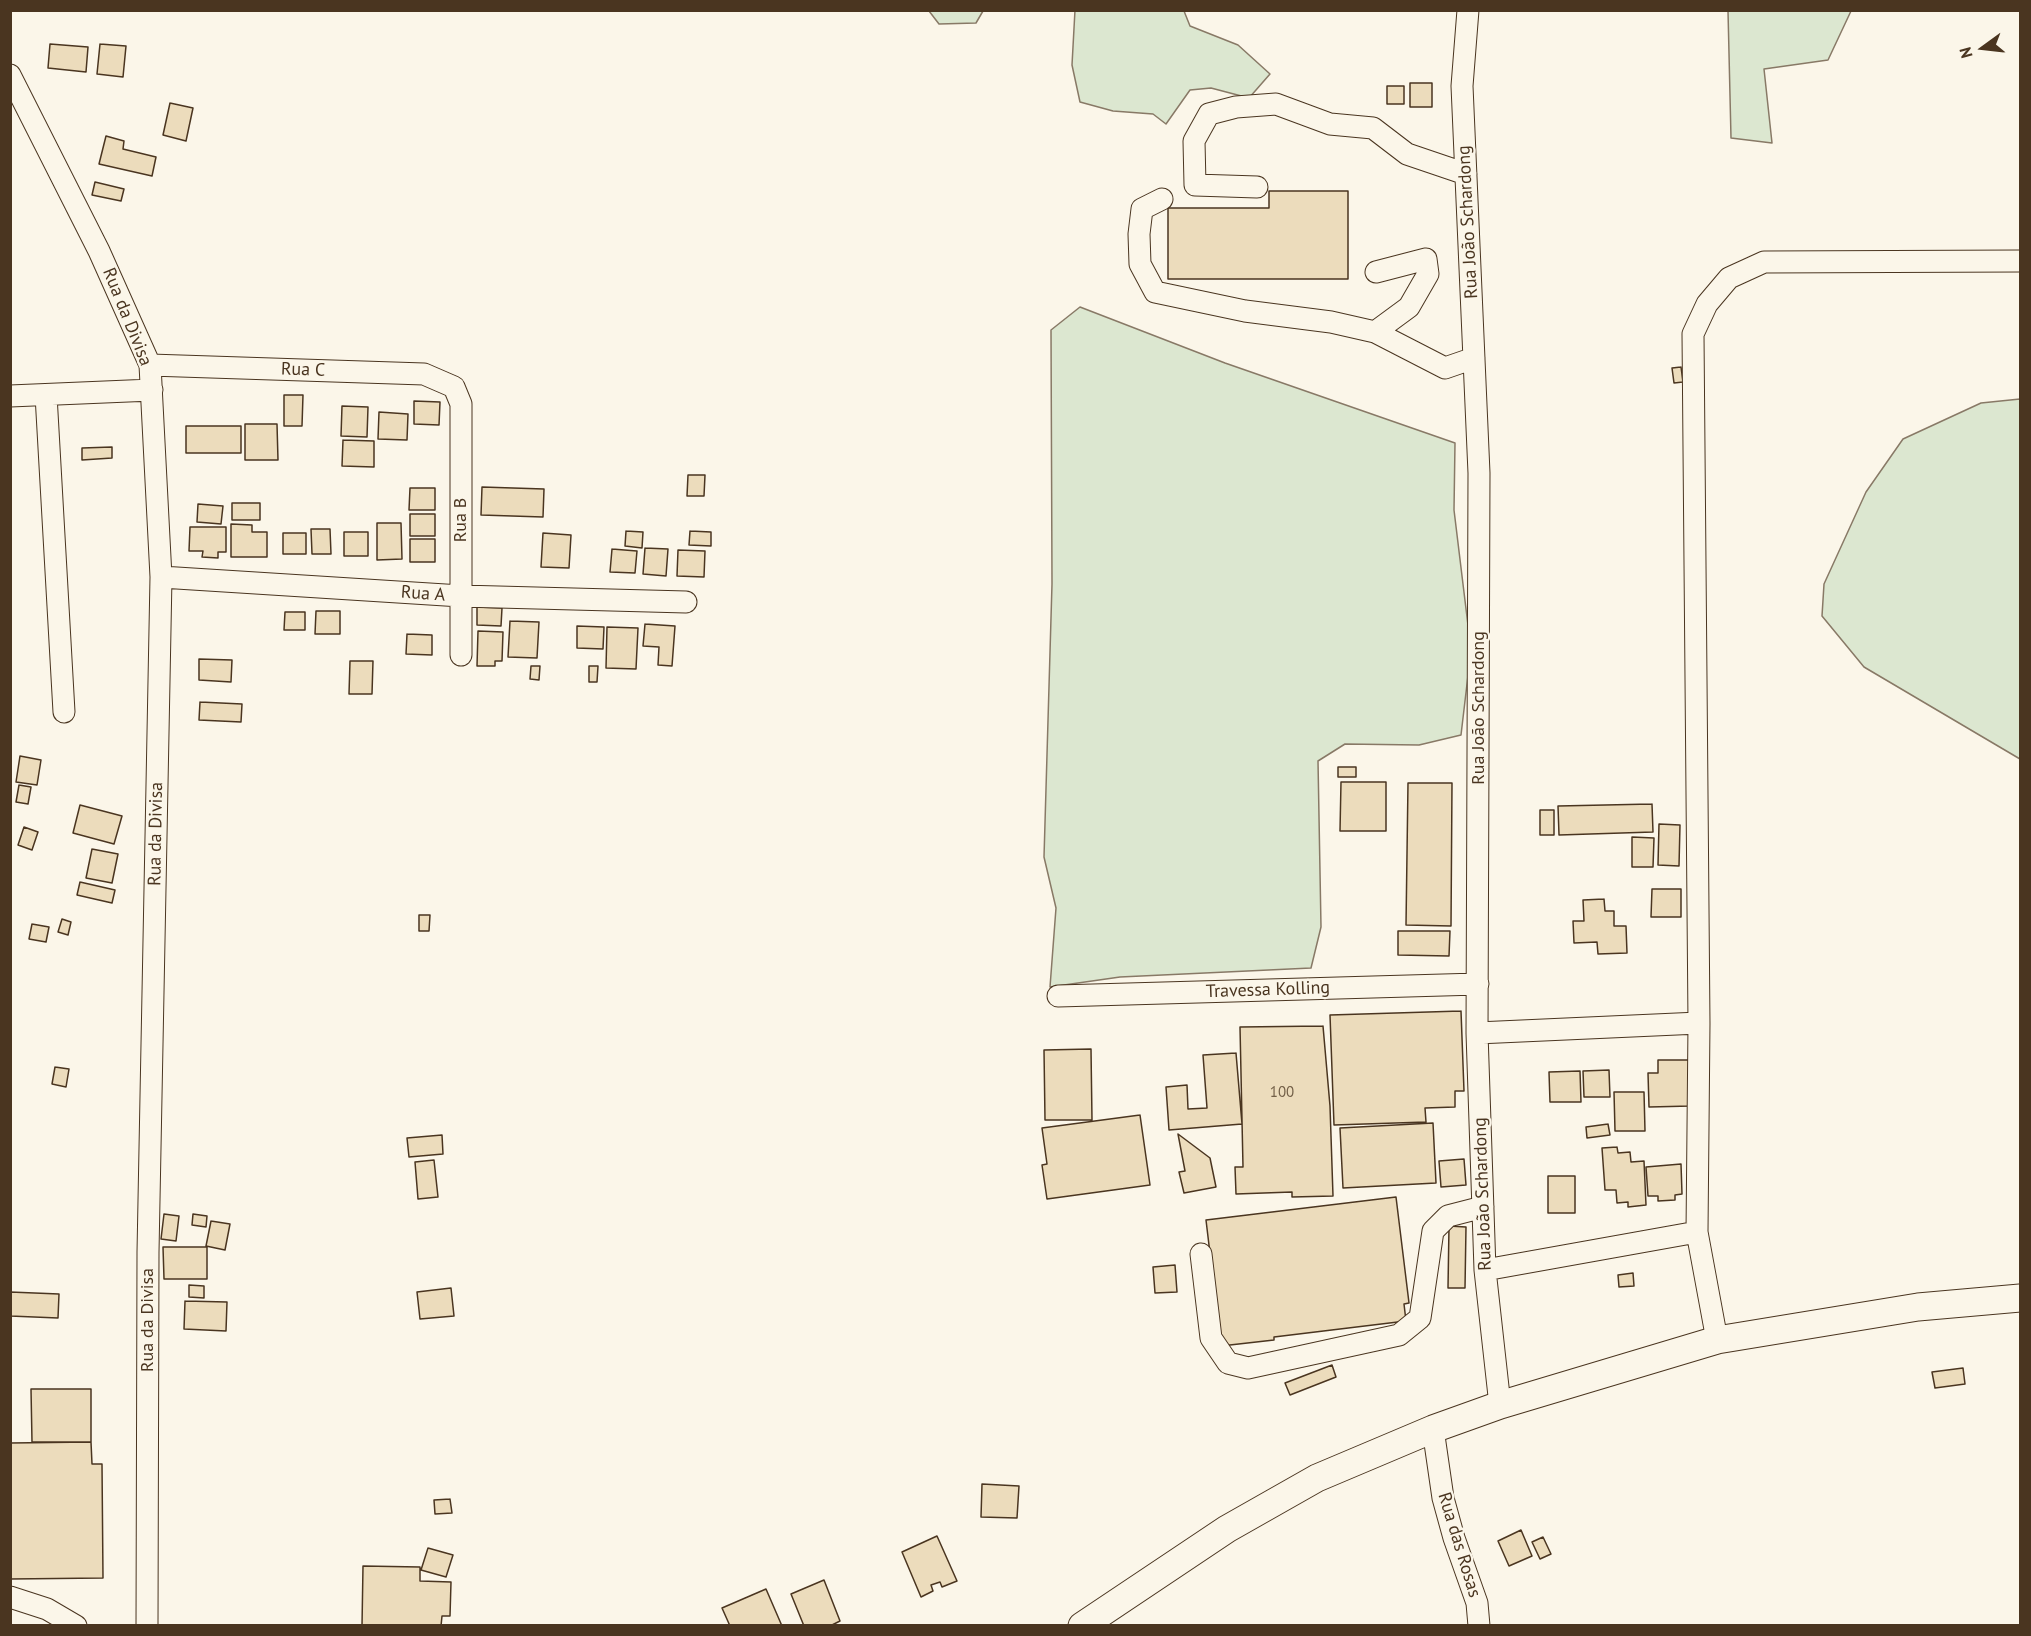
<!DOCTYPE html>
<html>
<head>
<meta charset="utf-8">
<style>
	body { margin:0 }
	#map { position:relative; width:2031px; height:1636px; overflow:hidden; background:#fbf6e9; font-family:"PT Sans",sans-serif }
	canvas { display:block }
	.frame { position:absolute; inset:0; border:12px solid #4a3520; pointer-events:none }
	.north { position:absolute; left:1953px; top:18px; width:60px; height:60px; -webkit-text-stroke:4px #fbf6e9; paint-order:stroke; rotate:255deg; font-size:16px; font-weight:700; line-height:24px; text-align:center; color:#4a3520 }
	.north::after { content:''; display:block; margin:auto; width:21px; height:27px; background:#4a3520; clip-path:polygon(50% 0,100% 100%,50% 72%,0 100%) }
</style>
</head>
<body>
<div id="map">
<canvas width="2031" height="1636"></canvas>
<div class="frame"></div>
<div class="north">N</div>
</div>
<script>
const context = document.querySelector('canvas').getContext('2d');
context.lineJoin = 'round';
function fill(path, color) { context.fillStyle = color; context.fill(path, 'evenodd'); }
const shape = rows => new Path2D(rows.map(r => 'M' + r).join(''));
function stroke(path, color, width, dash) { context.strokeStyle = color; context.lineWidth = width; context.lineCap = dash ? 'butt' : 'round'; context.setLineDash(dash || []); context.stroke(path); }
function drawText(font, color, halo, rows, align = 'center') {
  context.font = font + ' "PT Sans",sans-serif'; context.lineWidth = 4.5; context.setLineDash([]); context.textBaseline = 'middle'; context.strokeStyle = halo; context.fillStyle = color; for (const [text, x, y, turn = 0] of rows) {
    context.save(); context.translate(x, y); context.rotate((+turn || 0) * Math.PI / 180); context.textAlign = isNaN(turn) ? turn : align; if (halo) context.strokeText(text, 0, 0); context.fillText(text, 0, 0); context.restore();
  }
}
const green = shape([
	[1075,10,1184,11,1190,26,1238,45,1270,74,1249,98,1211,88,1190,90,1166,124,1153,114,1113,111,1080,102,1072,65,1075,10],
	[929,11,983,10,983,11,976,23,939,24,929,11],
	[1728,11,1851,11,1828,60,1764,69,1772,143,1731,138,1728,11],
	[1080,307,1225,363,1455,443,1454,510,1471,650,1461,735,1419,745,1345,744,1318,761,1321,927,1311,968,1120,977,1050,987,1056,908,1044,857,1052,584,1051,330,1080,307],
	[2020,399,2020,759,1864,667,1822,616,1824,584,1866,492,1903,439,1981,403,2020,399]
]);
const building = shape([
	[50,44,88,47,86,72,48,68,50,44],
	[100,44,126,46,123,77,97,74,100,44],
	[1410,83,1432,83,1432,107,1410,107,1410,83],
	[1387,86,1404,86,1404,104,1387,104,1387,86],
	[170,103,193,108,186,141,163,135,170,103],
	[106,136,124,141,123,149,156,157,152,176,99,164,106,136],
	[95,182,124,189,121,201,92,195,95,182],
	[1269,191,1348,191,1348,279,1168,279,1168,208,1269,208,1269,191],
	[1681,367,1683,382,1674,383,1672,368,1681,367],
	[284,395,303,395,302,426,284,426,284,395],
	[414,401,440,402,439,425,414,424,414,401],
	[342,406,368,407,367,437,341,436,342,406],
	[379,412,408,414,407,440,378,439,379,412],
	[245,424,277,424,278,460,245,460,245,424],
	[186,426,241,426,241,453,186,453,186,426],
	[343,440,374,441,374,467,342,466,343,440],
	[112,447,112,458,82,460,82,448,112,447],
	[688,475,705,475,704,496,687,496,688,475],
	[482,487,544,489,543,517,481,515,482,487],
	[410,488,435,488,435,510,409,510,410,488],
	[232,503,260,503,260,520,232,520,232,503],
	[198,504,223,506,221,524,197,522,198,504],
	[410,514,435,514,435,536,410,536,410,514],
	[377,523,401,523,402,559,377,560,377,523],
	[231,524,252,525,252,532,267,532,267,557,231,557,231,524],
	[190,527,226,527,226,552,218,552,218,558,202,557,203,551,189,551,190,527],
	[311,529,330,529,331,554,312,554,311,529],
	[626,531,643,532,642,548,625,546,626,531],
	[690,531,711,532,711,546,689,545,690,531],
	[344,532,368,532,368,556,344,556,344,532],
	[283,533,306,533,306,554,283,554,283,533],
	[543,533,571,535,569,568,541,567,543,533],
	[410,539,435,539,435,562,410,562,410,539],
	[645,548,668,549,666,576,643,574,645,548],
	[612,549,637,551,635,573,610,572,612,549],
	[678,550,705,551,704,577,677,576,678,550],
	[477,607,502,608,501,626,477,625,477,607],
	[316,611,340,611,340,634,315,634,316,611],
	[285,612,305,612,305,630,284,630,285,612],
	[510,621,539,622,537,658,508,657,510,621],
	[645,624,675,626,672,666,658,665,659,647,643,646,645,624],
	[577,626,604,627,603,649,577,648,577,626],
	[607,627,638,628,636,669,606,668,607,627],
	[478,631,503,632,502,661,495,661,495,666,477,666,478,631],
	[407,634,432,635,432,655,406,654,407,634],
	[199,659,232,660,231,682,199,680,199,659],
	[350,661,373,661,372,694,349,694,350,661],
	[531,666,540,666,539,680,530,679,531,666],
	[589,666,598,666,597,682,589,682,589,666],
	[200,702,242,704,241,722,199,720,200,702],
	[20,756,41,760,37,785,16,782,20,756],
	[1338,767,1356,767,1356,777,1338,777,1338,767],
	[1341,782,1386,782,1386,831,1340,831,1341,782],
	[1408,783,1452,783,1451,926,1406,925,1408,783],
	[19,785,31,787,28,804,16,802,19,785],
	[1652,804,1653,832,1559,835,1558,806,1652,804],
	[80,805,122,816,114,844,73,833,80,805],
	[1540,810,1554,810,1554,835,1540,835,1540,810],
	[1659,824,1680,825,1679,866,1658,865,1659,824],
	[24,827,38,832,32,850,18,845,24,827],
	[1632,837,1654,838,1653,867,1632,867,1632,837],
	[92,849,118,854,112,883,86,878,92,849],
	[80,882,115,890,112,903,77,895,80,882],
	[1652,889,1681,889,1681,917,1651,917,1652,889],
	[1604,899,1605,911,1614,911,1614,926,1626,926,1627,953,1598,954,1597,942,1574,943,1573,921,1584,921,1583,900,1604,899],
	[419,915,430,915,429,931,419,931,419,915],
	[62,919,71,922,68,935,58,932,62,919],
	[32,924,49,927,46,942,29,939,32,924],
	[1398,931,1450,931,1449,956,1398,955,1398,931],
	[1461,1011,1464,1091,1455,1091,1455,1107,1425,1108,1426,1122,1334,1125,1330,1015,1461,1011],
	[1323,1026,1330,1106,1333,1196,1292,1197,1292,1192,1236,1194,1235,1167,1243,1167,1240,1027,1323,1026],
	[1091,1049,1092,1120,1045,1120,1044,1050,1091,1049],
	[1236,1053,1242,1124,1169,1130,1166,1087,1187,1085,1188,1109,1207,1108,1203,1055,1236,1053],
	[1658,1060,1690,1060,1691,1106,1649,1107,1648,1073,1658,1073,1658,1060],
	[55,1067,69,1069,66,1087,52,1084,55,1067],
	[1609,1070,1610,1097,1584,1097,1583,1071,1609,1070],
	[1580,1071,1581,1102,1550,1102,1549,1072,1580,1071],
	[1614,1092,1644,1092,1645,1131,1615,1131,1614,1092],
	[1140,1115,1150,1185,1047,1199,1042,1165,1047,1164,1042,1128,1140,1115],
	[1433,1123,1436,1183,1343,1188,1340,1128,1433,1123],
	[1608,1124,1610,1135,1587,1138,1586,1127,1608,1124],
	[1178,1134,1210,1158,1216,1187,1184,1193,1179,1172,1185,1171,1178,1134],
	[442,1135,443,1154,409,1157,407,1138,442,1135],
	[1617,1147,1618,1153,1630,1152,1631,1162,1644,1161,1646,1205,1628,1207,1628,1202,1617,1203,1616,1190,1605,1190,1602,1148,1617,1147],
	[1464,1159,1466,1185,1441,1187,1439,1161,1464,1159],
	[434,1160,438,1197,418,1199,415,1162,434,1160],
	[1681,1164,1682,1194,1675,1195,1675,1200,1658,1201,1658,1196,1648,1196,1646,1167,1681,1164],
	[1548,1176,1575,1176,1575,1213,1548,1213,1548,1176],
	[1396,1197,1409,1303,1404,1304,1406,1321,1274,1337,1274,1340,1221,1346,1206,1220,1396,1197],
	[164,1214,179,1216,176,1241,161,1239,164,1214],
	[193,1214,207,1216,206,1227,192,1225,193,1214],
	[211,1221,230,1224,225,1250,206,1246,211,1221],
	[1449,1226,1466,1227,1465,1288,1448,1288,1449,1226],
	[163,1247,207,1247,207,1279,164,1279,163,1247],
	[1175,1265,1177,1292,1155,1293,1153,1267,1175,1265],
	[1633,1273,1634,1286,1619,1287,1618,1275,1633,1273],
	[189,1285,204,1286,204,1298,189,1297,189,1285],
	[451,1288,454,1316,420,1319,417,1292,451,1288],
	[10,1292,59,1294,58,1318,10,1316,10,1292],
	[185,1301,227,1302,226,1331,184,1329,185,1301],
	[1332,1365,1336,1377,1290,1395,1285,1383,1332,1365],
	[1963,1368,1965,1384,1935,1388,1932,1372,1963,1368],
	[31,1389,91,1389,91,1442,32,1442,31,1389],
	[91,1442,92,1464,102,1464,103,1578,10,1579,10,1443,91,1442],
	[982,1484,1019,1486,1017,1518,981,1517,982,1484],
	[450,1499,452,1513,435,1514,434,1500,450,1499],
	[1521,1530,1532,1556,1509,1566,1498,1541,1521,1530],
	[937,1536,957,1581,942,1587,940,1582,931,1585,933,1591,921,1597,902,1552,937,1536],
	[1543,1537,1551,1554,1540,1559,1532,1542,1543,1537],
	[428,1548,453,1555,446,1577,421,1570,428,1548],
	[363,1566,420,1567,420,1581,451,1582,450,1616,442,1616,441,1626,362,1626,363,1566],
	[824,1580,840,1621,830,1626,804,1626,791,1594,824,1580],
	[766,1589,782,1626,730,1626,722,1608,766,1589]
]);
const minor = shape([
	[1468,10,1462,86,1479,473,1477,1033,1485,1270,1500,1405],
	[10,75,99,251,150,365,161,577,148,1252,147,1626],
	[1257,187,1195,185,1194,141,1209,114,1236,107,1276,104,1330,124,1373,128,1407,154,1466,174],
	[1162,199,1142,209,1139,234,1140,264,1155,292,1245,311,1331,322,1375,332,1445,368,1474,358],
	[1375,332,1409,307,1428,274,1426,259,1376,272],
	[150,365,424,374,454,387,461,404,461,655],
	[46,395,64,712],
	[10,396,152,390],
	[161,577,461,596,686,602],
	[1058,996,1478,984],
	[1477,1033,1699,1023],
	[1201,1254,1211,1338,1228,1363,1248,1368,1399,1335,1420,1318,1433,1231,1448,1216,1483,1207],
	[1485,1270,1697,1232],
	[1717,1340,1697,1232,1699,1023,1693,334,1707,304,1729,278,1764,262,2020,261],
	[1433,1429,1443,1498,1454,1538,1477,1603,1479,1626],
	[10,1597,47,1609,76,1626]
]);
const major = shape([
	[1082,1626,1227,1529,1317,1478,1433,1429,1500,1405,1717,1340,1918,1307,2020,1298]
]);
const numberNames = [
	["100",1282,1093]
];
const streetNames = [
	["Rua João Schardong",1468,222,-93],
	["Rua da Divisa",127,317,68],
	["Rua C",303,370,2],
	["Rua B",461,520,-90],
	["Rua A",423,594,4],
	["Rua João Schardong",1479,708,-90],
	["Rua da Divisa",156,834,-89],
	["Travessa Kolling",1268,990,-2],
	["Rua João Schardong",1483,1194,-92],
	["Rua da Divisa",148,1320,-90],
	["Rua das Rosas",1459,1545,73]
];
fill(green, '#dce7d0');
stroke(green, '#887966', 1.5);
fill(building, '#ecdcbc');
stroke(building, '#4a3520', 1.5);
stroke(minor, '#4a3520', 23);
stroke(major, '#4a3520', 29);
stroke(minor, '#fbf6e9', 21);
stroke(major, '#fbf6e9', 27);
drawText('15px', '#725f47', null, numberNames);
drawText('18px', '#4a3520', '#fbf6e9', streetNames);
</script>
</body>
</html>
